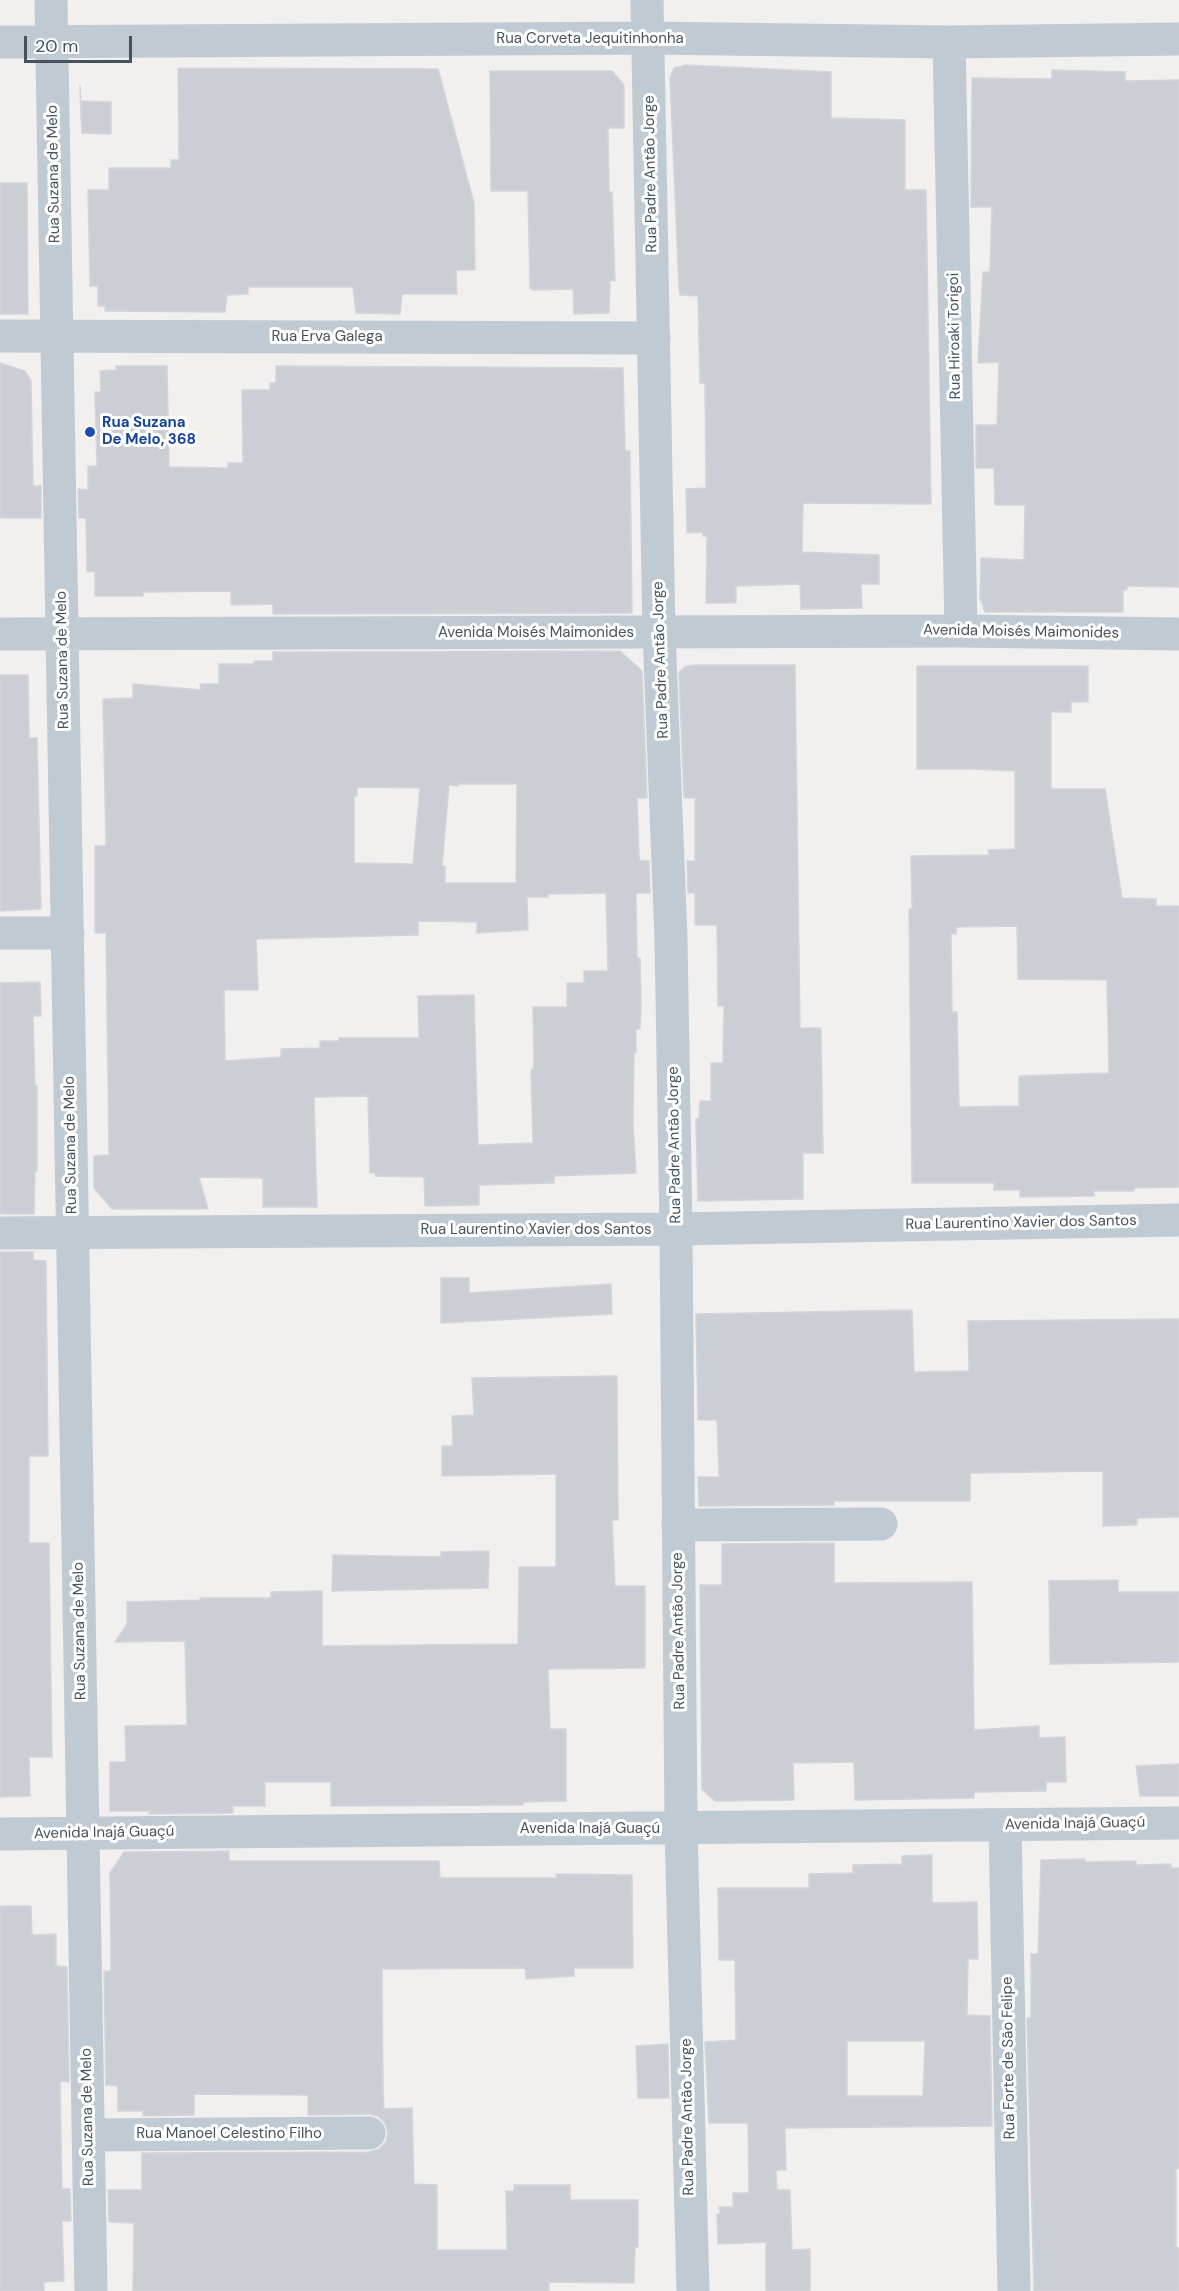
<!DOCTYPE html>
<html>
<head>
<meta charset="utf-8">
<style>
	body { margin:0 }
	#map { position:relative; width:1179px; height:2291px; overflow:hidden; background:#f2efef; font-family:"DM Sans",sans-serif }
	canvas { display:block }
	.scale { position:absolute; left:24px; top:36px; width:108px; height:27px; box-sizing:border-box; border:3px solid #46535e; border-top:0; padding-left:8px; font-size:18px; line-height:21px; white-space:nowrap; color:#46535e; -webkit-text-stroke:4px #fff; paint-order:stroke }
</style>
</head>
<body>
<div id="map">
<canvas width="1179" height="2291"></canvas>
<div class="scale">20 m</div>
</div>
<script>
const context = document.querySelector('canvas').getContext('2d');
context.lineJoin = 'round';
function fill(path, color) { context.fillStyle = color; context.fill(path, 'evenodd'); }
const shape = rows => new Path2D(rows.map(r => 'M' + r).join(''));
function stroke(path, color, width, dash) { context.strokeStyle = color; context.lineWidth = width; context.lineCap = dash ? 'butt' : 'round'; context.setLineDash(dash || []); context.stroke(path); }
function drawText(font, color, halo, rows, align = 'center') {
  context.font = font + ' "DM Sans",sans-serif'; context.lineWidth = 6; context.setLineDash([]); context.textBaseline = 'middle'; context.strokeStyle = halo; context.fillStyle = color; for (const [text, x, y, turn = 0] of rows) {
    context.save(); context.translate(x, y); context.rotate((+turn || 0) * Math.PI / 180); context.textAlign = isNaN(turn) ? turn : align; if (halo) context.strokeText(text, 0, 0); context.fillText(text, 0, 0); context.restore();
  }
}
const building = shape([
	[686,65,831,72,831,118,905,120,905,190,926,190,931,504,803,503,802,552,879,555,879,584,861,584,862,608,801,609,800,584,736,586,736,603,706,603,707,536,703,536,703,532,687,533,686,489,706,488,705,383,700,383,698,296,680,295,679,289,670,78,674,68,686,65],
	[178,68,438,69,474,203,475,270,456,270,457,294,402,294,400,314,356,313,353,287,248,287,248,294,227,295,225,312,105,311,105,306,98,306,98,286,90,286,88,190,109,190,109,168,171,168,171,160,179,160,178,68],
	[1052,70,1125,72,1125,81,1179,80,1179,587,1127,586,1127,590,1123,590,1123,612,985,612,980,598,981,558,1024,560,1025,505,995,505,994,468,976,468,976,425,997,425,999,362,978,363,983,272,990,272,992,207,971,207,972,78,1052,79,1052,70],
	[490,71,612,71,624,85,624,128,608,128,609,192,612,192,615,281,610,280,609,313,574,314,573,289,534,290,530,288,528,191,491,191,490,71],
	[80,86,81,120,82,101,111,102,111,134,82,133,80,86],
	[0,183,27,183,28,314,0,314,0,183],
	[0,363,25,371,31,381,33,486,41,486,41,518,0,518,0,363],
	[116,366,167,366,169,467,228,468,228,463,243,463,242,390,270,390,270,383,276,383,276,366,623,368,625,451,630,451,632,613,273,614,273,604,231,605,231,591,143,592,143,596,95,596,95,571,87,572,86,518,79,518,78,489,88,490,88,466,97,466,95,392,101,392,100,371,116,370,116,366],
	[620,651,642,671,647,798,637,798,639,856,640,861,649,861,650,893,636,893,637,958,640,958,641,1004,640,1029,636,1029,636,1053,634,1053,633,1125,636,1173,554,1176,554,1183,479,1185,479,1205,425,1206,424,1177,375,1176,376,1173,370,1173,368,1096,314,1097,317,1207,263,1207,263,1178,199,1177,208,1209,112,1209,94,1188,94,1156,109,1155,106,933,95,933,95,846,106,846,103,699,133,698,133,684,201,690,200,684,219,684,219,664,254,664,254,661,273,661,273,652,620,651],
	[458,784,517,784,516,883,445,883,445,866,442,866,449,785,458,786,458,784],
	[357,787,420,788,413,864,354,863,354,796,357,796,357,787],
	[606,893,608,971,584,971,584,983,567,983,567,1007,533,1007,534,1063,533,1070,531,1070,533,1143,478,1145,474,995,418,996,419,1038,339,1038,339,1041,320,1041,320,1048,281,1049,281,1057,225,1061,224,990,258,990,256,939,418,935,418,921,477,922,477,933,528,930,527,897,548,897,548,894,606,893],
	[695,665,795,665,800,1028,821,1028,823,1153,803,1153,803,1199,698,1201,696,1119,699,1118,700,1101,711,1101,711,1063,723,1063,724,1006,718,1006,717,925,695,925,695,893,688,893,687,861,695,861,695,798,684,798,679,672,686,666,695,665],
	[917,666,1088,666,1088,702,1071,702,1071,712,1051,712,1051,789,1105,789,1122,898,1156,899,1156,906,1179,906,1179,1187,1134,1188,1134,1191,1094,1191,1094,1196,1020,1197,1020,1190,994,1190,994,1183,912,1183,909,909,912,909,911,856,989,855,988,850,1015,849,1015,771,973,769,917,769,917,666],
	[1017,926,1018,979,1107,980,1109,1073,1019,1076,1019,1106,959,1107,957,1012,952,1012,951,934,956,934,956,927,1017,926],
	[0,675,28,675,29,738,37,738,41,909,0,911,0,675],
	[40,982,41,1016,33,1016,35,1086,37,1086,37,1171,35,1171,34,1214,0,1214,0,983,40,982],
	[0,1252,33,1252,33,1260,46,1261,48,1456,29,1456,29,1543,49,1543,52,1757,29,1757,30,1796,0,1797,0,1252],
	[441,1278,469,1278,469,1293,611,1284,612,1314,441,1323,441,1278],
	[912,1310,914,1372,969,1371,968,1321,1179,1319,1179,1517,1137,1518,1137,1525,1103,1526,1103,1471,970,1473,970,1501,834,1501,834,1505,699,1506,698,1477,719,1477,717,1420,698,1420,696,1314,912,1310],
	[617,1376,618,1520,612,1520,615,1586,645,1586,645,1668,548,1669,550,1729,566,1729,566,1801,523,1802,523,1805,331,1806,331,1782,265,1782,265,1806,233,1806,233,1813,149,1814,151,1811,110,1811,110,1762,126,1762,125,1726,187,1725,185,1641,115,1642,127,1624,127,1602,201,1600,200,1598,271,1598,271,1592,322,1591,322,1646,518,1644,519,1567,556,1567,556,1474,442,1476,442,1446,453,1446,452,1416,474,1415,472,1378,617,1376],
	[834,1543,834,1583,972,1582,974,1730,1039,1726,1039,1738,1065,1737,1066,1782,1046,1782,1046,1791,974,1792,974,1798,855,1800,854,1762,793,1763,794,1800,715,1801,702,1789,700,1585,722,1585,722,1544,834,1543],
	[489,1551,488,1588,332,1591,333,1555,441,1557,441,1552,489,1551],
	[1118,1580,1118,1592,1179,1592,1179,1662,1050,1664,1049,1581,1118,1580],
	[1179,1764,1179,1796,1140,1796,1136,1766,1179,1764],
	[229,1851,229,1861,439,1861,440,1878,557,1878,556,1874,632,1875,633,1968,574,1968,574,1976,526,1979,525,1968,382,1969,383,2088,384,2109,412,2108,414,2184,437,2185,437,2250,507,2250,506,2191,514,2191,514,2185,570,2185,570,2200,638,2200,638,2247,635,2247,634,2283,549,2282,549,2291,133,2291,134,2223,109,2222,108,2190,142,2190,142,2153,369,2152,379,2149,386,2142,388,2133,385,2123,378,2116,369,2114,308,2115,308,2095,194,2094,194,2115,143,2116,143,2111,118,2111,118,2086,106,2085,104,1971,111,1971,110,1873,124,1852,229,1851],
	[932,1855,932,1903,977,1902,978,1959,968,1959,967,2015,990,2016,992,2126,785,2128,786,2170,776,2170,777,2190,790,2190,792,2250,810,2249,810,2291,766,2291,766,2242,718,2244,717,2214,720,2214,719,2207,733,2207,733,2193,749,2193,748,2123,709,2123,705,2042,736,2040,735,1960,719,1960,718,1888,809,1888,809,1874,853,1873,853,1865,902,1864,902,1856,932,1855],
	[847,2041,925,2041,923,2096,847,2096,847,2041],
	[1085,1859,1085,1862,1136,1861,1136,1865,1171,1864,1171,1868,1179,1868,1179,2169,1176,2169,1176,2248,1179,2248,1179,2291,1034,2291,1027,2018,1031,2018,1031,1954,1038,1954,1041,1860,1085,1859],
	[0,1906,31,1906,32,1935,56,1934,56,1966,67,1967,69,2082,60,2081,61,2141,62,2189,70,2189,71,2221,62,2221,64,2281,44,2282,44,2291,0,2291,0,1906],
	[668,2044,669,2098,638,2098,636,2046,668,2044]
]);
const minor = shape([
	[51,0,91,2291],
	[647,0,659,632,671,939,676,1229,681,1828,693,2291],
	[0,42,648,38,949,42,1179,39],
	[949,42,961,631],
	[0,336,654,338],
	[0,634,961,631,1179,634],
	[0,933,68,933],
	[0,1233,676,1229,1179,1220],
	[678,1525,881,1524],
	[1005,1825,1014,2291],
	[0,1834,1179,1823],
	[88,2135,369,2133]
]);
const markers = [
	[90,432,6,"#1a4fb4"]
];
const streetNames = [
	["Rua Corveta Jequitinhonha",590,39],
	["Rua Suzana de Melo",54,174,-91],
	["Rua Padre Antão Jorge",651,174,-91],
	["Rua Hiroaki Torigoi",955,336,-91],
	["Rua Erva Galega",327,337],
	["Avenida Moisés Maimonides",1021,632,1],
	["Avenida Moisés Maimonides",536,633],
	["Rua Suzana de Melo",63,660,-91],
	["Rua Padre Antão Jorge",661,660,-92],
	["Rua Suzana de Melo",71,1145,-91],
	["Rua Padre Antão Jorge",675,1145,-91],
	["Rua Laurentino Xavier dos Santos",1021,1223,-1],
	["Rua Laurentino Xavier dos Santos",536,1230],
	["Rua Suzana de Melo",80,1631,-91],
	["Rua Padre Antão Jorge",679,1631,-91],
	["Avenida Inajá Guaçú",1075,1824,-1],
	["Avenida Inajá Guaçú",590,1829],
	["Avenida Inajá Guaçú",104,1833,-1],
	["Rua Forte de São Felipe",1009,2058,-91],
	["Rua Suzana de Melo",88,2117,-91],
	["Rua Padre Antão Jorge",688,2117,-91],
	["Rua Manoel Celestino Filho",229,2134]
];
const transitNames = [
	["Rua Suzana",102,423],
	["De Melo, 368",102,440]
];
fill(building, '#cbced4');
stroke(building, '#d3d5db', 1.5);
stroke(minor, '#bfcad2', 33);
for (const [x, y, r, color] of markers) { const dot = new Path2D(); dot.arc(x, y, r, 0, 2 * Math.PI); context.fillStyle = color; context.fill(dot); stroke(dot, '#fff', 2); }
drawText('15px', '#46535e', '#fff', streetNames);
drawText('bold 15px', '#164399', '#fff', transitNames, 'left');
</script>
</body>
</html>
